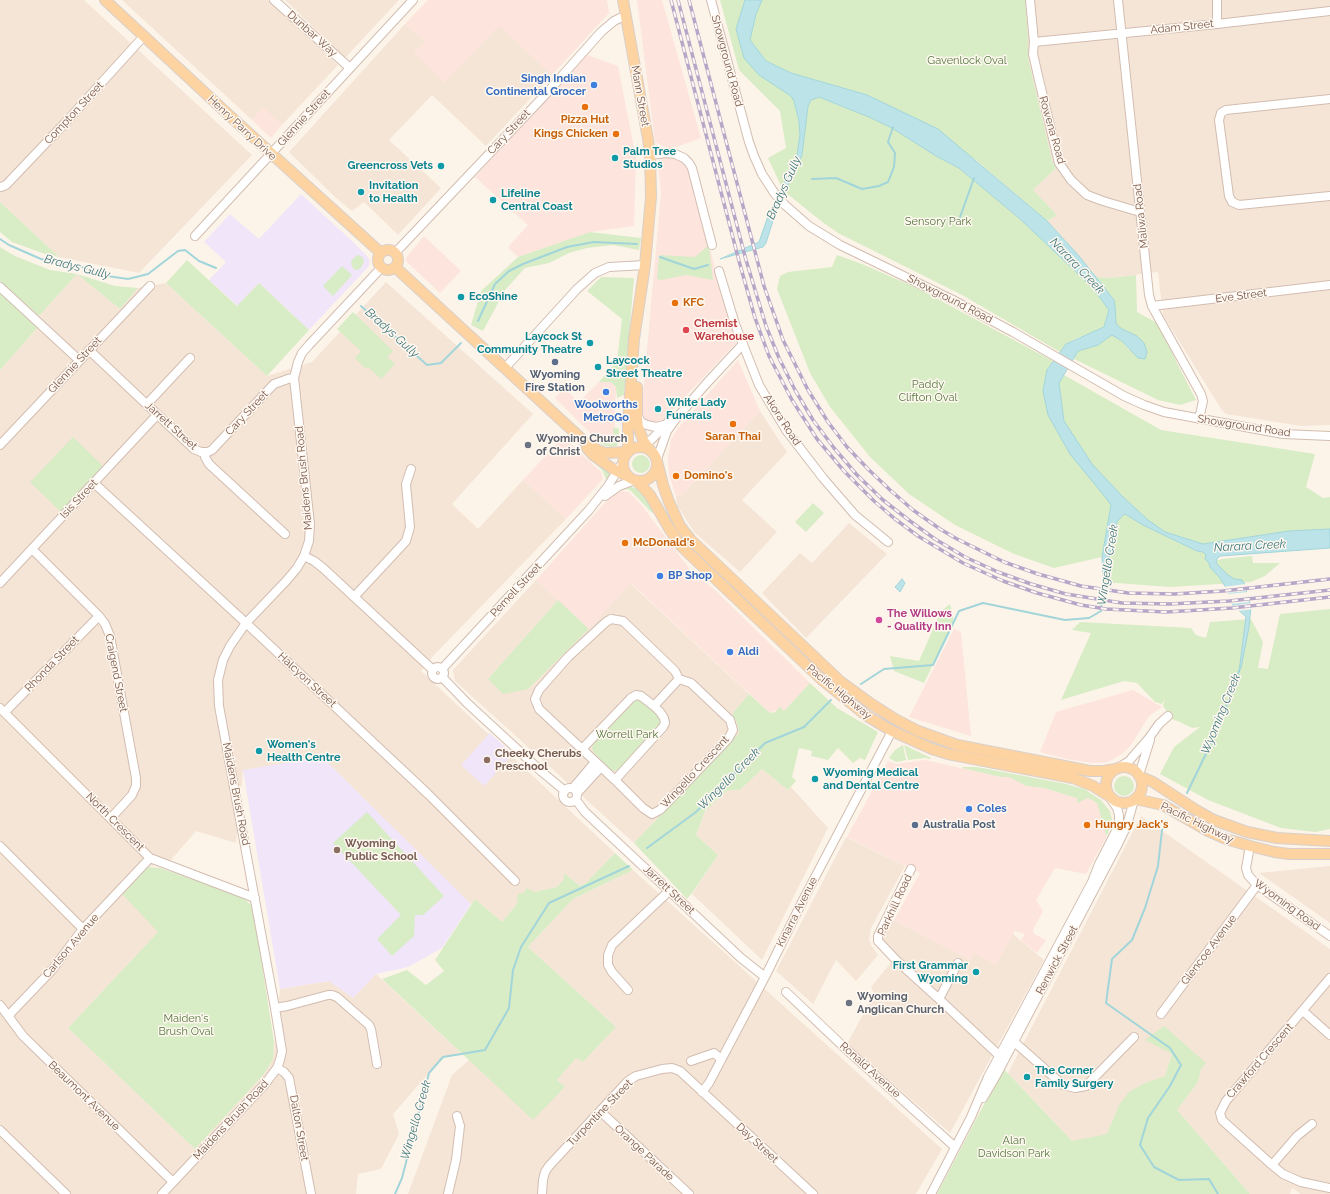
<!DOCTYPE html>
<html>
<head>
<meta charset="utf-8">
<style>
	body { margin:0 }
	canvas { display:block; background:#fdf4e9 }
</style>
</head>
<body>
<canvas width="1330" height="1194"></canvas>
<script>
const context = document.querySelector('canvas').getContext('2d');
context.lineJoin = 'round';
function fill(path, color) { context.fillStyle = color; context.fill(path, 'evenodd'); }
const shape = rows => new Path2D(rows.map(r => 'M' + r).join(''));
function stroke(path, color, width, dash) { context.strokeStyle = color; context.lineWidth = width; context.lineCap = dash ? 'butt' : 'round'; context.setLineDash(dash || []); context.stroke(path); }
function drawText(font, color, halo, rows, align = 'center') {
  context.font = font + ' Raleway,sans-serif'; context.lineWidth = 3; context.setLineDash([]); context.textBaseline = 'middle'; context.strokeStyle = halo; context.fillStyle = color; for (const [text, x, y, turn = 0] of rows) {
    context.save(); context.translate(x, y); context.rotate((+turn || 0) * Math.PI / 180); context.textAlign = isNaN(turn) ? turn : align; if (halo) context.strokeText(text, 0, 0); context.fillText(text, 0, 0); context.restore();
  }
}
const residential = shape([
	[0,0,84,0,252,155,139,273,59,257,0,202],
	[122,0,268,0,338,65,282,125,263,108,252,120],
	[285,0,399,0,345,58],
	[1025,0,1330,0,1330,425,1301,426,1226,414,1221,409,1163,315,1158,272,1110,278,1095,277,1079,256,1047,221,1057,215,1033,190,1056,168,1052,160,1028,58,1028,34],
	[405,24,425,42,414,53,499,25,552,75,486,146,432,95,389,140,441,188,398,235,364,202,352,211,335,197,289,152],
	[77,274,120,309,138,288,166,283,267,376,312,362,386,282,533,414,452,504,478,529,523,480,566,519,434,655,421,671,615,853,587,882,580,886,564,873,564,879,557,887,534,892,517,904,502,922,476,900,471,904,243,770,236,843,196,831,171,860,148,867,122,894,159,931,68,1028,195,1149,264,1074,273,1059,280,989,329,981,353,998,376,974,463,1055,443,1057,393,1114,399,1134,381,1169,358,1174,356,1194,0,1194,0,370,38,327,39,316],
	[760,411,787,452,742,500,777,532,740,572,694,532,677,505,676,496,683,494],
	[849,523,887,554,806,638,762,593,800,553,812,563],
	[536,580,558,600,488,679,528,689,589,629,630,583,749,694,732,714,737,723,739,733,634,843,455,681,453,670],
	[762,769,788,790,791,787,828,828,762,960,692,894,718,855,696,835,705,811,728,790,740,790],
	[1141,816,1330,949,1330,1194,1301,1194,1292,1188,1290,1194,1250,1194,1177,1110,1198,1082,1201,1069,1172,1054,1165,1076,1145,1083,1119,1105,1107,1134,1073,1142,1008,1073],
	[846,837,905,866,871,928,869,939,871,945,878,955,856,981,836,960,813,1004,776,971],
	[1330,866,1330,923,1259,873],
	[633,870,942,1149,916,1194,408,1194,452,1075,469,1060,533,1119,565,1087,557,1080,576,1058,583,1062,616,1027,528,947,573,899],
	[892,920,894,920,970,960,973,953,1013,934,1044,960,950,1133,847,1044,874,994,871,987,897,955,884,943,882,937]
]);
const commercial = shape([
	[428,0,607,0,609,13,552,75,499,26,444,83,414,53,425,42,405,24],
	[637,0,662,0,701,138,682,145,669,149,655,142],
	[587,55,618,66,636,158,634,226,590,232,518,257,508,247,528,225,475,177],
	[263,107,282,125,271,138,252,120],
	[671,157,682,161,690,169,721,292,736,343,661,422,655,423,649,422,643,416,641,409,642,405,661,193,658,164,661,158],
	[424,236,461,271,440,293,406,261,406,258],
	[738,360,760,411,683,494,676,496,669,475,668,458,671,439,678,428],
	[599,382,611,382,616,387,614,441,612,443,595,438,555,398,564,388,579,402],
	[563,437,601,472,603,479,566,519,523,480],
	[621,491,629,492,643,507,691,571,716,591,810,683,784,711,774,711,770,713,631,583,589,629,536,580,612,495],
	[954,629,961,632,971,736,909,717],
	[1133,690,1162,707,1149,716,1131,745,1122,754,1108,762,1092,763,1066,759,1040,752,1056,712],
	[925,760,1001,777,1009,777,1026,786,1044,788,1077,798,1077,802,1088,798,1097,803,1107,836,1086,874,1055,868,1036,900,1043,911,1033,930,1034,934,1046,940,1037,953,1021,940,1025,934,1015,931,996,965,974,953,970,960,894,920,920,873,847,837,888,761,896,764]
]);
const education = shape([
	[301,194,352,241,367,256,370,261,369,266,309,330,259,283,238,306,209,280,226,262,204,242,230,214,259,239],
	[490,733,513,754,484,786,461,765],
	[322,757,471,904,442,948,408,967,376,974,353,998,329,981,280,989,243,770]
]);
const green = shape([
	[720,0,745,0,736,29,778,87,791,96,794,101,799,121,800,135,797,155,782,188,768,158,786,148,780,111,739,70],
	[762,0,1025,0,1028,34,1028,58,1052,160,1056,168,1033,190,1057,215,1047,221,976,160,867,95,791,73,766,61,750,40,756,14],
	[818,97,869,117,892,128,936,156,959,168,1019,218,1092,287,1109,310,1104,327,1097,331,1077,338,1066,344,1060,352,962,295,838,233,821,221,785,192,802,155,808,106,811,100],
	[0,202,59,257,42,253,12,242,0,232],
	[590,232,641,238,639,250,613,245,587,248,569,253,549,263,525,268,505,290,483,331,471,325,481,291,518,257],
	[709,245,713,280,686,275,661,280,657,279,659,255,695,257],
	[0,247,15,256,50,270,77,274,115,286,138,288,120,309,77,274,39,316,0,281],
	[357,255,359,255,363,258,364,262,360,269,355,270,352,267,351,261],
	[837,255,862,264,917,288,1053,361,1047,370,1043,391,1111,505,1102,557,1054,568,1014,554,955,525,909,494,870,457,830,407,810,373,777,289,780,276,788,272,832,267],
	[187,260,237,306,259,283,309,330,267,376,166,283],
	[342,266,352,275,333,296,323,286],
	[1136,275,1137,312,1159,324,1177,363,1196,400,1180,405,1158,400,1074,359,1078,351,1098,345,1112,335,1122,341,1129,350,1137,336,1122,329,1115,324,1115,306,1114,300,1095,277,1110,278],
	[601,277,634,278,624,395,617,398,616,387,611,382,599,382,617,361,622,319,587,291],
	[0,293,38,327,0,370],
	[353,312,393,351,387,357,395,364,381,379,368,367,366,369,355,358,361,351,337,329],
	[1064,375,1161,430,1315,454,1306,487,1323,498,1330,497,1330,529,1289,531,1203,544,1165,532,1154,526,1123,497,1092,464,1070,432,1064,421,1059,383],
	[613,428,617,428,619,429,619,441,617,446,611,447,602,445,593,440,595,438,605,442,613,443,614,441],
	[73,437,103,466,61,512,30,482],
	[584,451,610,472,611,475,608,480,606,479,602,470,583,452],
	'632 464a9 9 0 1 1 18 0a9 9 0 1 1-18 0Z',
	[631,487,637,488,645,495,654,511,652,513,631,491,627,489,620,491,623,489],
	[813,503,824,513,806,532,795,522],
	[1125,514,1143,525,1197,551,1203,552,1206,555,1209,563,1222,559,1252,556,1253,563,1280,563,1265,576,1251,582,1170,587,1103,582,1117,522,1122,515],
	[558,600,589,629,528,689,503,694,488,679],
	[950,604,954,621,924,683,894,671,890,656,919,661,941,611],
	[1330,609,1330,829,1315,832,1281,828,1208,800,1160,774,1174,747,1200,727,1192,728,1180,722,1172,719,1163,706,1165,699,1162,704,1155,702,1137,683,1124,681,1061,700,1091,633,1072,630,1080,622,1191,628,1196,635,1206,638,1210,622,1251,619,1263,642,1258,668,1268,669,1280,614],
	[810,683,837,708,878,732,865,760,860,758,853,763,838,748,828,760,811,756,812,751,799,748,792,777,796,781,788,790,762,769,740,790,728,790,705,811,696,835,718,855,692,893,687,899,634,843,739,733,737,723,732,714,749,694,770,713,775,712,780,707,784,711],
	[638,699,643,701,660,717,661,721,660,726,621,768,615,771,610,769,594,753,592,748,594,742,633,701],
	[903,745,906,760,896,762,889,758,895,750],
	[904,745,931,758,930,759,925,758,908,760],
	[962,767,977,767,1066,784,1084,789,1101,800,1110,811,1112,819,1108,834,1106,835,1097,803,1088,798,1077,803,1077,798,1044,788,1026,786,1009,777,1001,777,962,768],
	'1114 786a10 10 0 1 1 20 0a10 10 0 1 1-20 0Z',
	[367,812,444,896,423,915,415,915,414,936,392,956,377,939,401,915,333,843],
	[615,853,633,870,573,899,528,947,616,1027,583,1062,576,1058,557,1080,565,1087,533,1120,382,979,407,970,426,985,444,971,435,960,475,899,502,922,517,904,518,894,523,893,527,888,534,892,557,887,564,879,564,873,580,886,587,882],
	[148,867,160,868,243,897,253,907,274,1042,273,1059,264,1074,195,1149,68,1028,158,932,122,894],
	[1164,1026,1206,1063,1201,1069,1198,1082,1177,1110,1250,1194,937,1194,1003,1068,1072,1141,1107,1134,1119,1105,1129,1092,1145,1083,1165,1076,1172,1054,1145,1040]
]);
const water = shape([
	[745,0,762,0,756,14,750,40,766,61,791,73,867,95,938,129,1047,221,1079,256,1114,300,1115,306,1116,324,1122,329,1137,336,1144,343,1147,352,1145,359,1138,358,1122,341,1112,335,1098,345,1078,351,1059,383,1064,421,1092,464,1123,497,1148,520,1165,532,1203,544,1289,531,1330,529,1330,548,1220,556,1217,559,1216,563,1228,575,1234,579,1242,580,1244,583,1251,607,1249,627,1241,668,1239,672,1246,617,1232,604,1229,593,1220,578,1210,567,1209,563,1205,559,1206,555,1203,552,1197,551,1143,525,1125,514,1123,515,1117,522,1108,564,1103,582,1102,557,1111,505,1106,498,1070,454,1048,415,1043,391,1047,370,1066,344,1104,327,1109,310,1092,287,1019,218,959,168,936,156,892,128,869,117,819,97,811,100,808,106,802,155,776,211,766,243,763,247,720,259,759,242,767,219,797,155,800,135,799,121,794,101,791,96,759,75,744,58,736,29,745,0],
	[902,579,905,583,900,592,895,587,902,579]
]);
const pier = shape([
	[1246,584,1246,591,1227,593,1223,587],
	[1248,592,1249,602,1230,604,1228,594],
	[1252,603,1253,609,1237,611,1231,606]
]);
const stream = shape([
	[812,179,836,178,862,189,879,186,888,182,894,167,895,153,888,142,893,127],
	[959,220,974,178],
	[0,239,9,245,41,259,82,267,100,275,128,279,148,274,178,251,185,250,199,261,216,268],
	[660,257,694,269,708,265],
	[361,306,427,365,441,363,461,343],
	[478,321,495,284,509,271,523,264,567,247,594,242,637,244],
	[861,684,884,669,933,665,959,611,983,603,1065,620,1089,618,1101,611,1103,581],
	[1187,793,1216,733,1226,707,1239,671],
	[1166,822,1162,830,1158,866,1145,908,1132,940,1112,959,1106,1003,1170,1048,1181,1065,1170,1086,1148,1118,1140,1145,1154,1167,1179,1180,1209,1179,1218,1194],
	[647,848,696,812,765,743,804,727,831,700],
	[395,1194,402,1178,429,1073,443,1057,485,1050,509,1008,513,970,521,947,549,903,629,866]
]);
const minor = shape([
	[274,0,350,68],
	[711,0,749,142,754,156,762,174,775,194,785,205,809,226,840,245,953,300,1013,332,1124,396,1144,405,1164,412,1283,434,1330,436],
	[1030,0,1034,42,1033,54,1039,80,1059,163,1071,180,1087,195,1103,201,1140,212],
	[1118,0,1149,295,1152,306,1201,394,1203,401,1199,419],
	[1217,0,1217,24],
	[1034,42,1217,24,1330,11],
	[1330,99,1226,110,1221,113,1219,120,1229,196,1232,202,1239,205,1330,196],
	[650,155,666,153,675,154,684,158,689,163,692,168,712,245],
	[1,187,6,185,65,123,144,36],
	[195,236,413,0],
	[395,253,545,95,601,32,614,21,626,15],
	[719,271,735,324,759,385,786,430,823,478,855,515,888,542],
	[0,287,79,360],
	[1152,306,1330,285],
	[89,350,194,449,201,452,208,452,212,450,274,384,288,379,294,378],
	[505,368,577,289,595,273,609,267,645,265],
	[147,404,190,358],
	[637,415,641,422,647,425,656,427,664,425],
	[0,445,150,286],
	[638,447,645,444,652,439,672,418],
	[205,453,205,457,209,464,285,534],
	[657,459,667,431,675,420,705,385,743,344],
	[94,483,246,623,428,794,515,881],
	[605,496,619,486,635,480],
	[32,549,99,616,105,624,110,636,136,778,136,786,132,795,111,818],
	[304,556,314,561,323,568,433,670],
	[0,583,157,415],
	[354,597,406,541,410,527,406,484,411,469],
	[611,619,623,621,675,671,679,679,691,683,730,720,733,730,728,739,660,810,652,814,643,808,615,780,539,709,535,699,539,690,568,657,606,622,611,619],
	'432 673a6 6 0 1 1 12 0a6 6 0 1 1-12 0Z',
	[442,669,589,510,608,486,624,460],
	[442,677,467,703,542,772,565,791],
	[654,706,679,679],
	[0,708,150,858,255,898],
	[5,712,99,616],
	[582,749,631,698,636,695,641,696,654,706,660,712,664,718,665,723,663,727,615,780],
	[1118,768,1129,761,1149,738,1159,724,1168,716],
	[1139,775,1150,740],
	[573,788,595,762],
	'563 795a7 7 0 1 1 14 0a7 7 0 1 1-14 0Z',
	[577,793,601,767],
	[576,800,585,812,741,958,765,977],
	[0,846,83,929],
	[1250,846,1246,868,1248,875,1257,885,1330,936],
	[911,869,881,930,878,936,878,941,896,960,939,999,1003,1059],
	[1330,978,1226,1101,1220,1113,1222,1120,1272,1165,1283,1174,1301,1182,1330,1188],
	[628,990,612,972,608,965,608,955,612,945,669,891],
	[786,992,846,1049,955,1147],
	[939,999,958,963],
	[0,1005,23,1036,173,1182],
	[275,1008,287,1006,328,995,332,995,337,997,369,1025,371,1029,377,1064],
	[1303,1011,1330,1035],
	[1161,1014,1257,885],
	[8,1016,52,970,83,929,150,858],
	[1011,1039,1063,1085,1075,1088,1086,1086,1134,1037],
	[691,1061,714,1053,721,1059],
	[277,1068,284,1072,289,1078,311,1194],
	[702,1092,709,1083,765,977,803,900,892,731],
	[983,1098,997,1074,1117,846,1127,825,1134,800],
	[600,1111,689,1194],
	[0,1130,66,1194],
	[1272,1165,1297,1136,1312,1124],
	[162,1194,265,1084,277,1068,280,1060,282,1051,275,1008,219,706,218,680,223,660,230,646,246,623,287,580,297,568,304,556,309,541,310,524,294,378,298,362,302,353,309,345,382,267],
	[448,1194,456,1160,460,1126,457,1116],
	[542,1194,543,1180,545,1172,549,1166,628,1081,636,1076,662,1069,672,1068,680,1071,813,1194],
	[931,1194,971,1117,988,1077,1092,882,1099,864,1116,831,1119,821,1119,815,1117,808,1111,799]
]);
const major = shape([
	[105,0,231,117,381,253],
	[623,0,648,139,650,155,651,197,645,265,634,339,628,423,628,452],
	'378 260a10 10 0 1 1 20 0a10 10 0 1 1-20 0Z',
	[395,267,585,442,599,451,606,453,627,452],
	[637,387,637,418,638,427,644,442,650,450],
	'623 464a17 17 0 1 1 34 0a17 17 0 1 1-34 0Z',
	[587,448,593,455,613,469,629,477],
	[657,461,663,485,669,502,680,526,691,540,840,681,870,703,895,719,918,731,957,745,1090,771,1103,771,1116,769],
	[637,481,650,495,670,530,682,547,821,679,867,716,892,731,932,749,948,754,1073,778,1093,786,1109,796],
	'1106 785a18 18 0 1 1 36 0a18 18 0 1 1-36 0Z',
	[1139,776,1153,782,1196,810,1214,820,1247,832,1277,838,1330,841],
	[1135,799,1163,805,1208,831,1226,839,1250,846,1274,852,1289,854,1330,854]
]);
const rail = shape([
	[671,0,739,261,755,318,769,356,792,400,817,439,844,471,874,501,895,519,918,536,963,563,1003,581,1037,593,1081,605,1106,609,1166,612,1232,608,1330,597],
	[678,0,746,260,766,326,779,358,795,390,813,420,834,448,857,475,883,500,910,521,935,539,965,557,998,572,1031,584,1066,594,1122,603,1169,604,1229,601,1330,590],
	[689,0,764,286,783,340,808,390,828,422,847,447,869,470,890,490,913,510,940,529,957,539,1004,562,1038,574,1081,586,1128,593,1174,594,1223,591,1330,579]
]);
const markers = [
	[594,85,4,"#3f7fe0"],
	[585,107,4,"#e8710a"],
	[616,134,4,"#e8710a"],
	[615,158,4,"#0f9aa8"],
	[441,166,4,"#0f9aa8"],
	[361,192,4,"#0f9aa8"],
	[493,200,4,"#0f9aa8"],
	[461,297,4,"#0f9aa8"],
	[675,303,4,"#e8710a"],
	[686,330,4,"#e0444e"],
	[590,343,4,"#0f9aa8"],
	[555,362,4,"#5c6f8a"],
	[598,367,4,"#0f9aa8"],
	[606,392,4,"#3f7fe0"],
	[658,409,4,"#0f9aa8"],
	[733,424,4,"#e8710a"],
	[528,445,4,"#6b7280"],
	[676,476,4,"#e8710a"],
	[625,543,4,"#e8710a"],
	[660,576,4,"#3f7fe0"],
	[879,620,4,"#d1479c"],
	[730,652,4,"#3f7fe0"],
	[259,751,4,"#0f9aa8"],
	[487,760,4,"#8d6e63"],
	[815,779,4,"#0f9aa8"],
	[969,809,4,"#3f7fe0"],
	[915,825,4,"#5c6f8a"],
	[1087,825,4,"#e8710a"],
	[337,850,4,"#8d6e63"],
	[976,972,4,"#0f9aa8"],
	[849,1003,4,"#6b7280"],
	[1027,1077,4,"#0f9aa8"]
];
const streetNames = [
	["Adam Street",1182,27,-6],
	["Dunbar Way",312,34,42],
	["Showground Road",727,61,75],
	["Mann Street",640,96,80],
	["Compton Street",74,113,-47],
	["Glennie Street",304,118,-48],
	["Henry Parry Drive",242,128,43],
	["Rowena Road",1052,130,74],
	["Cary Street",509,132,-47],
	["Maliwa Road",1141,216,-96],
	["Eve Street",1241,296,-7],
	["Showground Road",950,299,27],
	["Glennie Street",75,365,-47],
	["Cary Street",247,413,-47],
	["Akora Road",782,420,57],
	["Jarrett Street",171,426,42],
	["Showground Road",1244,426,9],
	["Maidens Brush Road",304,478,-95],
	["Isis Street",79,499,-47],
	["Pemell Street",516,590,-47],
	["Rhonda Street",52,664,-46],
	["Craigend Street",116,673,79],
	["Halcyon Street",307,680,43],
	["Pacific Highway",839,692,39],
	["Wingello Crescent",695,772,-47],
	["Maidens Brush Road",236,794,79],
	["North Crescent",115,822,45],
	["Pacific Highway",1197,823,26],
	["Jarrett Street",669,890,43],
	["Parkhill Road",895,905,-65],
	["Wyoming Road",1287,905,36],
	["Kinarra Avenue",797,912,-63],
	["Carlson Avenue",71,946,-50],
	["Glencoe Avenue",1209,950,-53],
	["Renwick Street",1057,960,-62],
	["Crawford Crescent",1260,1061,-49],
	["Ronald Avenue",870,1070,42],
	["Beaumont Avenue",84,1096,44],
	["Turpentine Street",600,1113,-46],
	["Maidens Brush Road",231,1120,-47],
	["Dalton Street",299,1128,80],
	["Day Street",757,1143,43],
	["Orange Parade",644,1153,43]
];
const parkNames = [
	["Gavenlock Oval",967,61],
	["Sensory Park",938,222],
	["Paddy",928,385],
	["Clifton Oval",928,398],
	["Worrell Park",627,735],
	["Maiden's",186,1019],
	["Brush Oval",186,1032],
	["Alan",1014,1141],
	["Davidson Park",1014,1154]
];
const shopNames = [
	["Singh Indian",586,79,"right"],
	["Continental Grocer",586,92,"right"],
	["Woolworths",606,405,"center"],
	["MetroGo",606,418,"center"],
	["BP Shop",668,576],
	["Aldi",738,652],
	["Coles",977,809]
];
const foodNames = [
	["Pizza Hut",585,120,"center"],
	["Kings Chicken",608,134,"right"],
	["KFC",683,303],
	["Saran Thai",733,437,"center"],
	["Domino's",684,476],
	["McDonald's",633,543],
	["Hungry Jack's",1095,825]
];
const cultureNames = [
	["Palm Tree",623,152],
	["Studios",623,165],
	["Greencross Vets",433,166,"right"],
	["Invitation",369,186],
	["to Health",369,199],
	["Lifeline",501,194],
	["Central Coast",501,207],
	["EcoShine",469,297],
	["Laycock St",582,337,"right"],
	["Community Theatre",582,350,"right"],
	["Laycock",606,361],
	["Street Theatre",606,374],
	["White Lady",666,403],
	["Funerals",666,416],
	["Women's",267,745],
	["Health Centre",267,758],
	["Wyoming Medical",823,773],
	["and Dental Centre",823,786],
	["First Grammar",968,966,"right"],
	["Wyoming",968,979,"right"],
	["The Corner",1035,1071],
	["Family Surgery",1035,1084]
];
const healthNames = [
	["Chemist",694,324],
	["Warehouse",694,337]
];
const serviceNames = [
	["Wyoming",555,375],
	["Fire Station",555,388],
	["Australia Post",923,825,"left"]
];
const worshipNames = [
	["Wyoming Church",536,439],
	["of Christ",536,452],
	["Wyoming",857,997],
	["Anglican Church",857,1010]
];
const hotelNames = [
	["The Willows",887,614],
	["- Quality Inn",887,627]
];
const educationNames = [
	["Cheeky Cherubs",495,754],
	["Preschool",495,767],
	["Wyoming",345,844],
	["Public School",345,857]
];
const waterNames = [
	["Bradys Gully",784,188,-66],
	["Narara Creek",1077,266,46],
	["Bradys Gully",77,267,14],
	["Bradys Gully",392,333,42],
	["Narara Creek",1250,546,-3],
	["Wingello Creek",1108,565,-81],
	["Wyoming Creek",1221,714,-68],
	["Wingello Creek",729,779,-45],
	["Wingello Creek",416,1120,-74]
];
fill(residential, '#f5e5d7');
fill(commercial, '#fde4dd');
fill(education, '#f1e5fa');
fill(green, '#d8ecc6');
fill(water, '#bce4e8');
stroke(water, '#a2d5da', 1);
fill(pier, '#fdf4e9');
stroke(stream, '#a2d5da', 2);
stroke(minor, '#d2bdb0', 10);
stroke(major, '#d9d0cd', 12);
stroke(minor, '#fff', 8);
stroke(major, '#fcd3a1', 10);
stroke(rail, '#b6a6c8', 3.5);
stroke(rail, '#fff8f0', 2, [6]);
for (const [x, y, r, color] of markers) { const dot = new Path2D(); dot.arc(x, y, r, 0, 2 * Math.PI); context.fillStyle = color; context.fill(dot); stroke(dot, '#fff8f0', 1.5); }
drawText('11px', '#78584b', '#fff8f0', streetNames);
drawText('11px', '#557940', '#fff8f0', parkNames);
drawText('bold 11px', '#366cbe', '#fff8f0', shopNames, 'left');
drawText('bold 11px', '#c56008', '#fff8f0', foodNames, 'left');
drawText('bold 11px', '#0d838f', '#fff8f0', cultureNames, 'left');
drawText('bold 11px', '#be3a42', '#fff8f0', healthNames, 'left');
drawText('bold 11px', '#4e5e75', '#fff8f0', serviceNames);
drawText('bold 11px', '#5b616d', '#fff8f0', worshipNames, 'left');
drawText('bold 11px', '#b23c85', '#fff8f0', hotelNames, 'left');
drawText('bold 11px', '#785e54', '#fff8f0', educationNames, 'left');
drawText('italic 12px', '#3e787e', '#fff8f0', waterNames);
</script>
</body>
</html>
